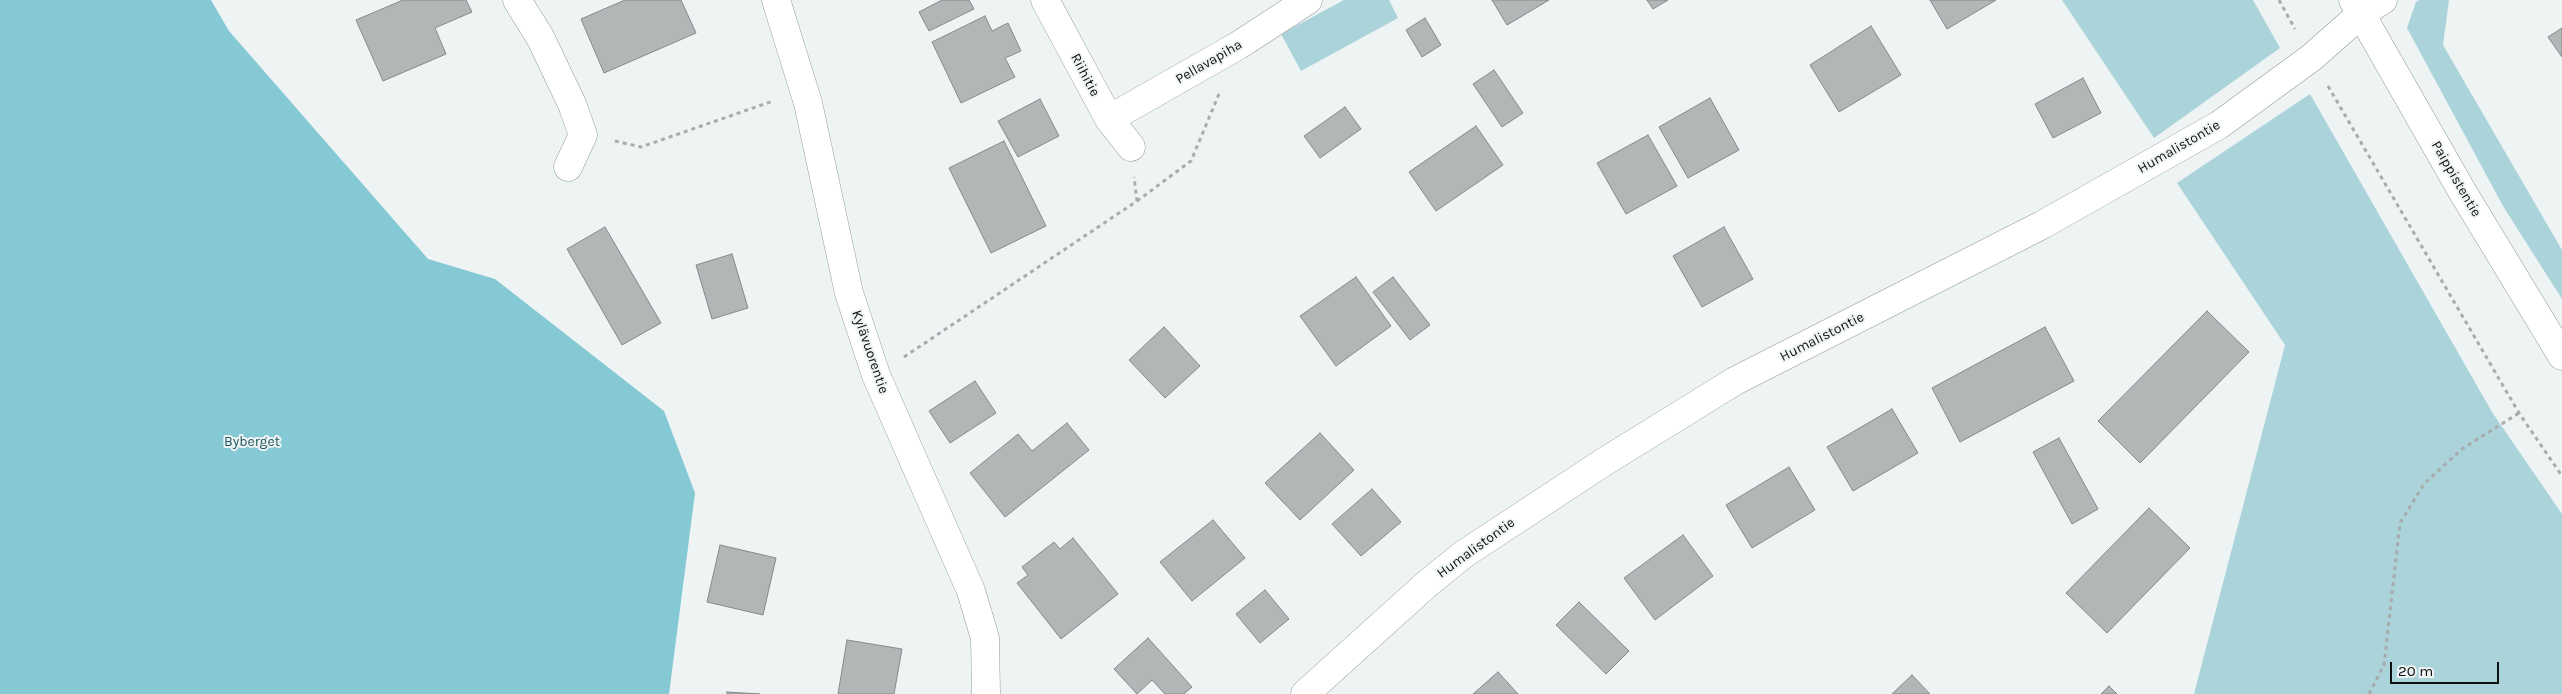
<!DOCTYPE html>
<html>
<head>
<meta charset="utf-8">
<style>
	body { margin:0 }
	#map { position:relative; width:2562px; height:694px; overflow:hidden; background:#eef3f4; font-family:Karla,sans-serif }
	canvas { display:block }
	.scale { position:absolute; left:2390px; top:662px; width:109px; height:22px; box-sizing:border-box; border:2px solid #0f1111; border-top:0; padding-left:6px; font-size:15px; line-height:18px; white-space:nowrap; color:#0f1111; -webkit-text-stroke:4px #eef3f4; paint-order:stroke }
</style>
</head>
<body>
<div id="map">
<canvas width="2562" height="694"></canvas>
<div class="scale">20 m</div>
</div>
<script>
const context = document.querySelector('canvas').getContext('2d');
context.lineJoin = 'round';
function fill(path, color) { context.fillStyle = color; context.fill(path, 'evenodd'); }
const shape = rows => new Path2D(rows.map(r => 'M' + r).join(''));
function stroke(path, color, width, dash) { context.strokeStyle = color; context.lineWidth = width; context.lineCap = dash ? 'butt' : 'round'; context.setLineDash(dash || []); context.stroke(path); }
function drawText(font, color, halo, rows, align = 'center') {
  context.font = font + ' Karla,sans-serif'; context.lineWidth = 4; context.setLineDash([]); context.textBaseline = 'middle'; context.strokeStyle = halo; context.fillStyle = color; for (const [text, x, y, turn = 0] of rows) {
    context.save(); context.translate(x, y); context.rotate((+turn || 0) * Math.PI / 180); context.textAlign = isNaN(turn) ? turn : align; if (halo) context.strokeText(text, 0, 0); context.fillText(text, 0, 0); context.restore();
  }
}
const green = shape([
	[1344,0,1389,0,1398,18,1301,71,1281,34],
	[2062,0,2253,0,2280,48,2154,138],
	[2419,0,2449,0,2443,45,2562,250,2562,299,2503,206,2407,28,2416,2],
	[2310,94,2492,412,2562,514,2562,694,2194,694,2285,345,2177,183]
]);
const forest = shape([
	[0,0,211,0,229,31,428,259,495,279,664,411,695,493,669,694,0,694]
]);
const building = shape([
	[403,0,466,0,472,12,435,28,446,54,383,81,356,20,403,0],
	[681,0,696,33,604,73,581,19,625,0,681,0],
	[942,0,969,0,974,9,929,31,919,12,942,0],
	[1492,0,1549,0,1507,25,1492,0],
	[1647,0,1668,0,1653,9,1647,0],
	[1930,0,1996,0,1947,29,1930,0],
	[985,16,992,31,1008,23,1021,51,1005,58,1015,77,961,103,932,42,985,16],
	[1425,18,1441,45,1422,57,1406,30,1425,18],
	[1871,26,1901,75,1839,112,1810,65,1871,26],
	[2562,28,2562,57,2548,37,2562,28],
	[1494,70,1523,113,1502,127,1473,84,1494,70],
	[2083,78,2101,113,2053,138,2035,104,2083,78],
	[1710,98,1739,150,1688,178,1659,127,1710,98],
	[1040,99,1059,136,1018,157,998,121,1040,99],
	[1345,107,1361,129,1320,158,1304,136,1345,107],
	[1476,126,1503,165,1436,211,1409,172,1476,126],
	[1648,135,1677,186,1626,214,1597,163,1648,135],
	[1004,141,1046,226,991,253,949,168,1004,141],
	[605,227,661,323,622,345,567,249,605,227],
	[1724,227,1753,279,1702,307,1673,256,1724,227],
	[732,254,748,308,712,319,696,265,732,254],
	[1356,277,1391,326,1336,366,1300,316,1356,277],
	[1393,277,1430,325,1410,340,1373,292,1393,277],
	[2207,311,2249,352,2140,463,2098,421,2207,311],
	[1164,327,1200,366,1165,398,1129,360,1164,327],
	[2045,327,2074,381,1960,442,1932,388,2045,327],
	[975,381,996,413,950,443,929,411,975,381],
	[1892,409,1918,453,1853,491,1827,447,1892,409],
	[1067,423,1089,450,1005,517,970,473,1018,434,1032,451,1067,423],
	[1320,433,1354,470,1300,520,1265,483,1320,433],
	[2059,438,2098,509,2072,524,2033,452,2059,438],
	[1789,467,1815,510,1752,548,1726,505,1789,467],
	[1372,489,1401,522,1361,556,1332,524,1372,489],
	[2149,508,2190,548,2107,633,2066,593,2149,508],
	[1213,520,1245,558,1192,601,1160,562,1213,520],
	[1683,535,1713,576,1655,620,1624,578,1683,535],
	[1073,538,1118,594,1061,639,1017,583,1028,575,1022,567,1054,542,1060,549,1073,538],
	[720,545,776,558,763,615,707,602,720,545],
	[1265,590,1289,619,1260,643,1236,614,1265,590],
	[1579,602,1629,651,1606,674,1556,625,1579,602],
	[1148,638,1192,687,1184,694,1165,694,1152,680,1137,694,1114,669,1148,638],
	[847,640,902,649,894,694,838,694,847,640],
	[1498,672,1518,694,1473,694,1498,672],
	[1912,675,1930,694,1892,694,1912,675],
	[2109,686,2117,694,2101,694,2109,686],
	[727,692,760,694,727,694,727,692]
]);
const path = shape([
	[2279,0,2295,29],
	[2328,86,2519,413,2562,476],
	[615,141,641,147,773,101],
	[1137,201,1191,161,1219,94],
	[904,357,1137,201,1134,177],
	[2369,694,2384,665,2400,523,2424,484,2462,449,2519,413]
]);
const minor = shape([
	[517,0,540,37,572,104,583,135,568,167],
	[776,0,808,103,849,293,876,375,971,591,985,638,986,694],
	[1045,0,1109,119,1131,147],
	[1109,119,1239,45,1308,0],
	[1305,694,1428,583,1464,554,1604,462,1735,381,2042,225,2219,125,2311,58,2361,14,2383,0]
]);
const tertiary = shape([
	[2353,0,2462,191,2562,356]
]);
const streetNames = [
	["Pellavapiha",1209,62,-30],
	["Riihitie",1085,75,62],
	["Humalistontie",2179,147,-30],
	["Paippistentie",2456,179,60],
	["Humalistontie",1822,337,-27],
	["Kylävuorentie",870,352,71],
	["Humalistontie",1476,548,-36]
];
const parkNames = [
	["Byberget",252,442]
];
fill(green, '#aad3da');
fill(forest, '#84c9d4');
fill(building, '#b1b6b7');
stroke(building, '#85898a', 1);
stroke(minor, '#949999', 29);
stroke(tertiary, '#949999', 29);
stroke(path, '#a8acac', 3, [4, 4]);
stroke(minor, '#fff', 28);
stroke(tertiary, '#fff', 28);
drawText('14px', '#0f1111', '#eef3f4', streetNames);
drawText('14px', '#1b565e', '#eef3f4', parkNames);
</script>
</body>
</html>
